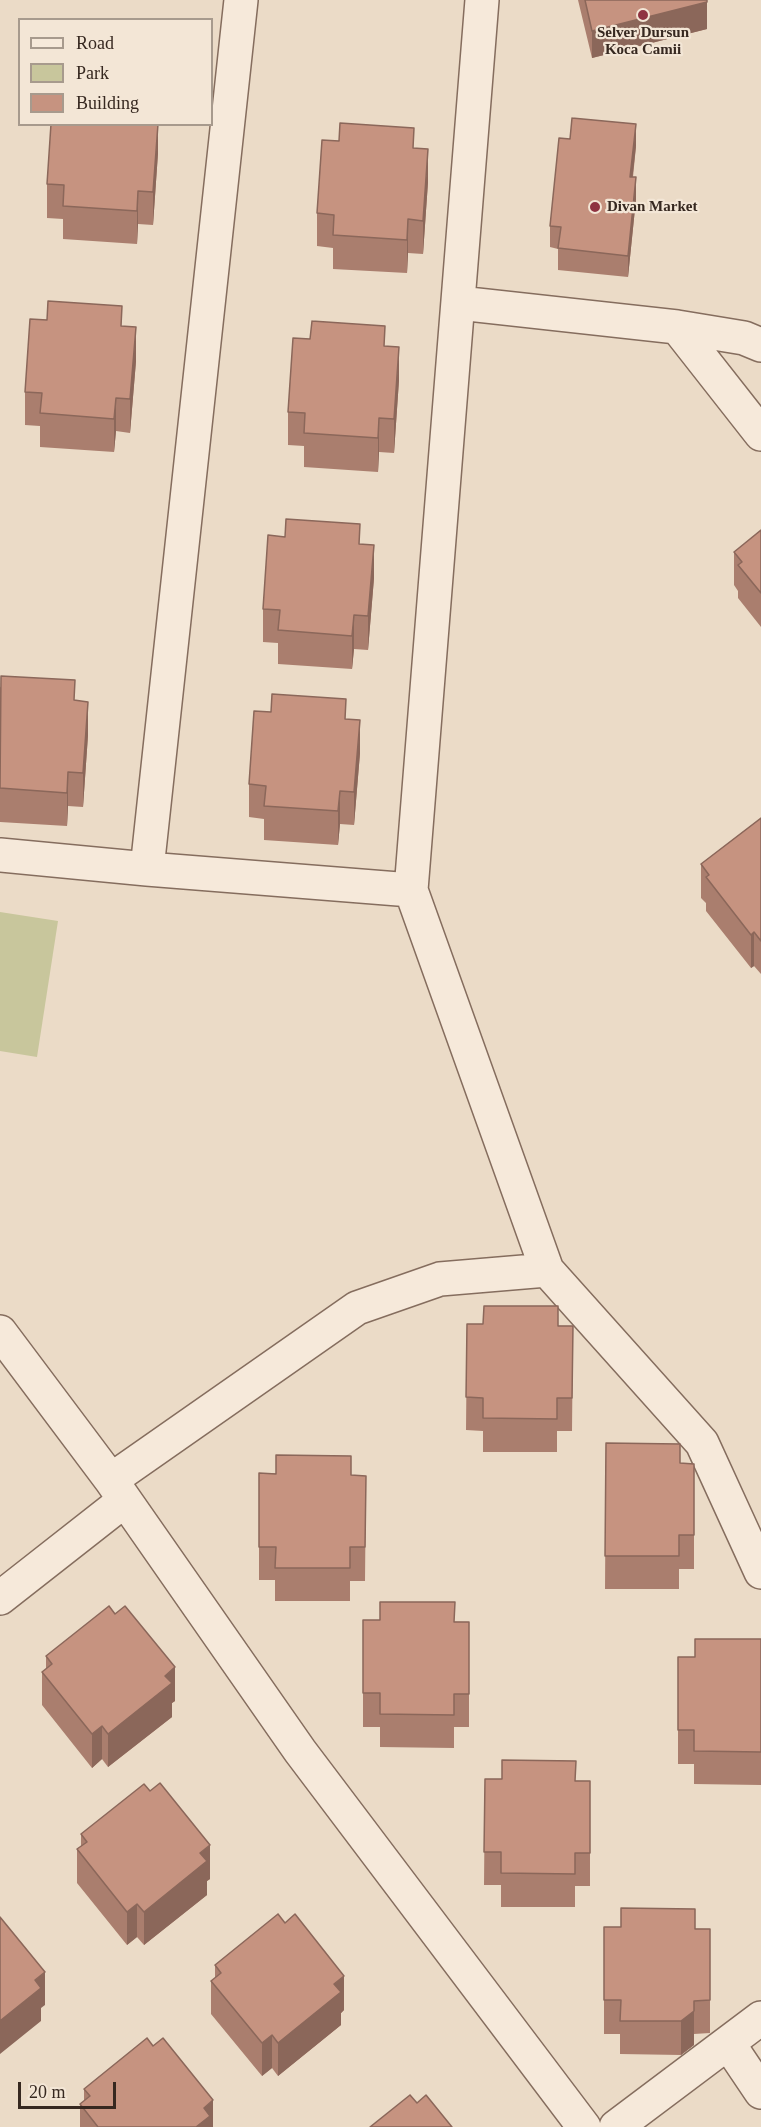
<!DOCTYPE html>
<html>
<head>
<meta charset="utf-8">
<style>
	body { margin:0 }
	#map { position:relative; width:761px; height:2127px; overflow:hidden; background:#ebdbc7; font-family:"Times New Roman",serif }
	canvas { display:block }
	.legend { position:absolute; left:18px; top:18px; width:195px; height:108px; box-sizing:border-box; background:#f3e6d6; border:2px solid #a79a8d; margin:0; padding:8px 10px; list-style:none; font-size:18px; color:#362820 }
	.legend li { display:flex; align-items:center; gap:12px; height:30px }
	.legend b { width:30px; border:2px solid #a79a8d }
	.scale { position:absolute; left:18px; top:2082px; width:98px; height:27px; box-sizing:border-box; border:3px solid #362820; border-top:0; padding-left:8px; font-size:18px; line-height:21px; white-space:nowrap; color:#362820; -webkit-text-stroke:4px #f3e6d6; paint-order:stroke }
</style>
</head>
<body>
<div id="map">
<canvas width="761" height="2127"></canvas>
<ul class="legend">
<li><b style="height:8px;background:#f6e9da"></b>Road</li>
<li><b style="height:16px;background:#c8c69c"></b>Park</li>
<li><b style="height:16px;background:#c69380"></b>Building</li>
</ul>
<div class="scale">20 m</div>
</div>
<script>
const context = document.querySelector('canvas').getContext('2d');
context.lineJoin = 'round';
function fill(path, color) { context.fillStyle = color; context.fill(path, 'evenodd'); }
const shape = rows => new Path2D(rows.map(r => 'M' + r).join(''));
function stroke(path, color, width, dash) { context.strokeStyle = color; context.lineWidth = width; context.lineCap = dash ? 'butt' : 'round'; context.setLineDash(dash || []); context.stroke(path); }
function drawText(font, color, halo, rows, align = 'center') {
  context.font = font + ' "Times New Roman",serif'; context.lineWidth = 4.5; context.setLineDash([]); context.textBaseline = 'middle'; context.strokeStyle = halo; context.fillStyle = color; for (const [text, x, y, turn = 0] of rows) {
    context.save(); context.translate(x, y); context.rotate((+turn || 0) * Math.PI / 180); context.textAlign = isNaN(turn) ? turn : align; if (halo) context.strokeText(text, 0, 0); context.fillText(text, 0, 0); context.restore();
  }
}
const green = shape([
	[0,912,58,921,37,1057,0,1051]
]);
const minor = shape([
	[482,0,411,890,547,1270,702,1443,761,1572],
	[459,303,677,327,761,434],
	[677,327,744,338,761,345],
	[0,855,147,869,411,890],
	[147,869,241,0],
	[0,1332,111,1480,300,1751,584,2127],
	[111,1480,357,1308,440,1279,547,1270],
	[0,1598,125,1500],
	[728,2043,761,2092],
	[616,2127,761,2018]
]);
const wall = shape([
	[578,0,707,0,707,29,592,58],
	[636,146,633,177,636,199,628,277,558,270,558,249,550,247,550,226],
	[414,148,428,182,423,254,408,253,407,273,333,269,333,248,317,246,317,213],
	[158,153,153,225,138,224,137,244,63,239,63,219,47,218,47,184],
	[122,327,136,361,130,433,116,431,114,452,40,447,40,426,25,425,25,392],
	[385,346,399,380,394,453,379,452,378,472,304,467,304,446,288,445,288,412],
	[761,530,761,627,738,598,738,591,734,585,734,552],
	[360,544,374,578,368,650,354,649,352,669,278,664,278,643,263,642,263,609],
	[0,687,75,701,88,735,83,807,68,806,67,826,0,822],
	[346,719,360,753,354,825,340,824,338,845,264,840,264,819,249,817,249,784],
	[761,818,761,974,754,966,751,968,706,911,706,903,701,898,701,864],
	[467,1324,573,1326,572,1431,557,1431,557,1452,483,1452,483,1431,466,1430],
	[606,1443,680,1463,694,1464,694,1569,679,1569,679,1589,605,1589],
	[259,1473,366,1476,365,1581,350,1581,350,1601,275,1601,275,1580,259,1580],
	[363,1620,469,1622,469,1727,454,1727,454,1748,380,1747,380,1727,363,1727],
	[761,1639,761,1785,694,1784,694,1764,678,1764,678,1657,695,1657],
	[46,1656,175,1701,172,1703,172,1717,108,1767,102,1759,92,1768,42,1705,42,1672,46,1669],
	[485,1779,590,1781,590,1886,575,1886,575,1907,501,1907,501,1885,484,1885],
	[81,1834,210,1879,207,1881,207,1895,144,1945,137,1937,127,1945,77,1883,77,1849,81,1846],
	[604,1927,710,1929,710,2033,694,2034,694,2045,681,2055,620,2054,620,2034,604,2034],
	[215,1965,344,2010,341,2013,341,2025,278,2076,272,2068,262,2076,211,2014,211,1981,215,1978],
	[84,2089,213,2127,80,2127,80,2104,84,2101]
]);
const shadedWall = shape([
	[707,2,707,29,592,58,592,31],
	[158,124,158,153,153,225,153,192],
	[636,124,636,146,630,199,630,177],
	[428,149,428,182,423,254,423,221],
	[636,177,636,199,628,277,628,256],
	[138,191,138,224,137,244,137,211],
	[408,219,408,253,407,273,407,240],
	[136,327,136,361,130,433,130,399],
	[399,347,399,380,394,453,394,419],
	[116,398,116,431,114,452,114,419],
	[379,418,379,452,378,472,378,438],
	[374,545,374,578,368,650,368,616],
	[354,615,354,649,352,669,352,636],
	[88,702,88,735,83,807,83,773],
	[360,720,360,753,354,825,354,792],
	[68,772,68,806,67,826,67,793],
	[340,791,340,824,338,845,338,811],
	[754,932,754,966,751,968,751,935],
	[175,1667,175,1701,172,1703,172,1717,108,1767,108,1734,165,1676],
	[102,1726,102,1759,92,1768,92,1734],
	[210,1845,210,1879,207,1881,207,1895,144,1945,144,1912,200,1853],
	[137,1904,137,1937,127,1945,127,1912],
	[45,1972,45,2005,41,2008,41,2021,0,2054,0,2021,35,1980],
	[344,1976,344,2010,341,2013,341,2025,278,2076,278,2043,334,1984],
	[694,2011,694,2045,681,2055,681,2021],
	[272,2035,272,2068,262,2076,262,2043],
	[213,2100,213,2127,196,2127,204,2108]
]);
const building = shape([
	[585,0,707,0,707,2,592,31,585,0],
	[572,118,636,124,630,177,636,177,628,256,558,248,561,227,550,226,559,138,570,139,572,118],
	[340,123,414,128,413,148,428,149,423,221,408,219,407,240,333,235,334,215,317,213,322,140,339,141,340,123],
	[51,124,158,124,153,192,138,191,137,211,63,206,64,185,47,184,51,124],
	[48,301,122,306,121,326,136,327,130,399,116,398,114,419,40,413,42,393,25,392,30,319,47,320,48,301],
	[312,321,385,326,384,346,399,347,394,419,379,418,378,438,304,433,305,413,288,412,293,338,310,339,312,321],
	[286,519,360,524,359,544,374,545,368,616,354,615,352,636,278,630,280,610,263,609,268,535,285,537,286,519],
	[761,530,761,593,738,565,742,562,734,552,761,530],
	[1,676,75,680,74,700,88,702,83,773,68,772,67,793,0,788,1,676],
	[272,694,346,699,345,719,360,720,354,792,340,791,338,811,264,806,266,786,249,784,254,711,271,712,272,694],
	[761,818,761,941,754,932,751,935,706,877,709,875,701,864,761,818],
	[484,1306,558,1306,558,1326,573,1326,572,1398,557,1398,557,1419,483,1418,483,1398,466,1397,467,1324,483,1324,484,1306],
	[606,1443,680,1444,680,1463,694,1464,694,1535,679,1535,679,1556,605,1556,606,1443],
	[276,1455,351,1456,351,1475,366,1476,365,1547,350,1547,350,1568,275,1568,276,1547,259,1547,259,1473,276,1474,276,1455],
	[380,1602,455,1602,454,1622,469,1622,469,1694,454,1694,454,1715,380,1714,380,1693,363,1693,363,1620,380,1620,380,1602],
	[109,1606,115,1614,125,1606,175,1667,165,1676,172,1683,108,1734,102,1726,92,1734,42,1672,52,1664,46,1656,109,1606],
	[695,1639,761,1639,761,1752,694,1751,694,1730,678,1730,678,1657,695,1657,695,1639],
	[502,1760,576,1761,575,1781,590,1781,590,1853,575,1853,575,1874,501,1873,501,1852,484,1852,485,1779,502,1779,502,1760],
	[160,1783,210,1845,200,1853,207,1861,144,1912,137,1904,127,1912,77,1849,87,1842,81,1834,144,1784,150,1791,160,1783],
	[621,1908,695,1909,695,1929,710,1929,710,2000,694,2001,694,2011,681,2021,620,2021,621,2000,604,2000,604,1927,621,1927,621,1908],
	[278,1914,285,1923,295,1914,344,1976,334,1984,341,1992,278,2043,272,2035,262,2043,211,1981,221,1973,215,1965,278,1914],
	[0,1917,45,1972,35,1980,41,1988,0,2021,0,1917],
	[147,2038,153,2046,163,2038,213,2100,204,2108,210,2116,196,2127,98,2127,80,2104,90,2096,84,2089,147,2038],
	[410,2095,417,2103,426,2095,452,2127,370,2127,410,2095]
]);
const markers = [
	[643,15,6,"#8f3341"],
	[595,207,6,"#8f3341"]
];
const poiNames = [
	["Selver Dursun",643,33],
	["Koca Camii",643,50],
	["Divan Market",607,207,"left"]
];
fill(green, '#c8c69c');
stroke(minor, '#856d5e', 36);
stroke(minor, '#f6e9da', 33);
fill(wall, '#aa7e6e');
fill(shadedWall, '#8b675a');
fill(building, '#c69380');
stroke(building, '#8b675a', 1.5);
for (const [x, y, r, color] of markers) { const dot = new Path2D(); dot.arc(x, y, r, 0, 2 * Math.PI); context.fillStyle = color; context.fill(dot); stroke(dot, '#f3e6d6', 2); }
drawText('bold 15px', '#362820', '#f3e6d6', poiNames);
</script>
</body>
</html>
